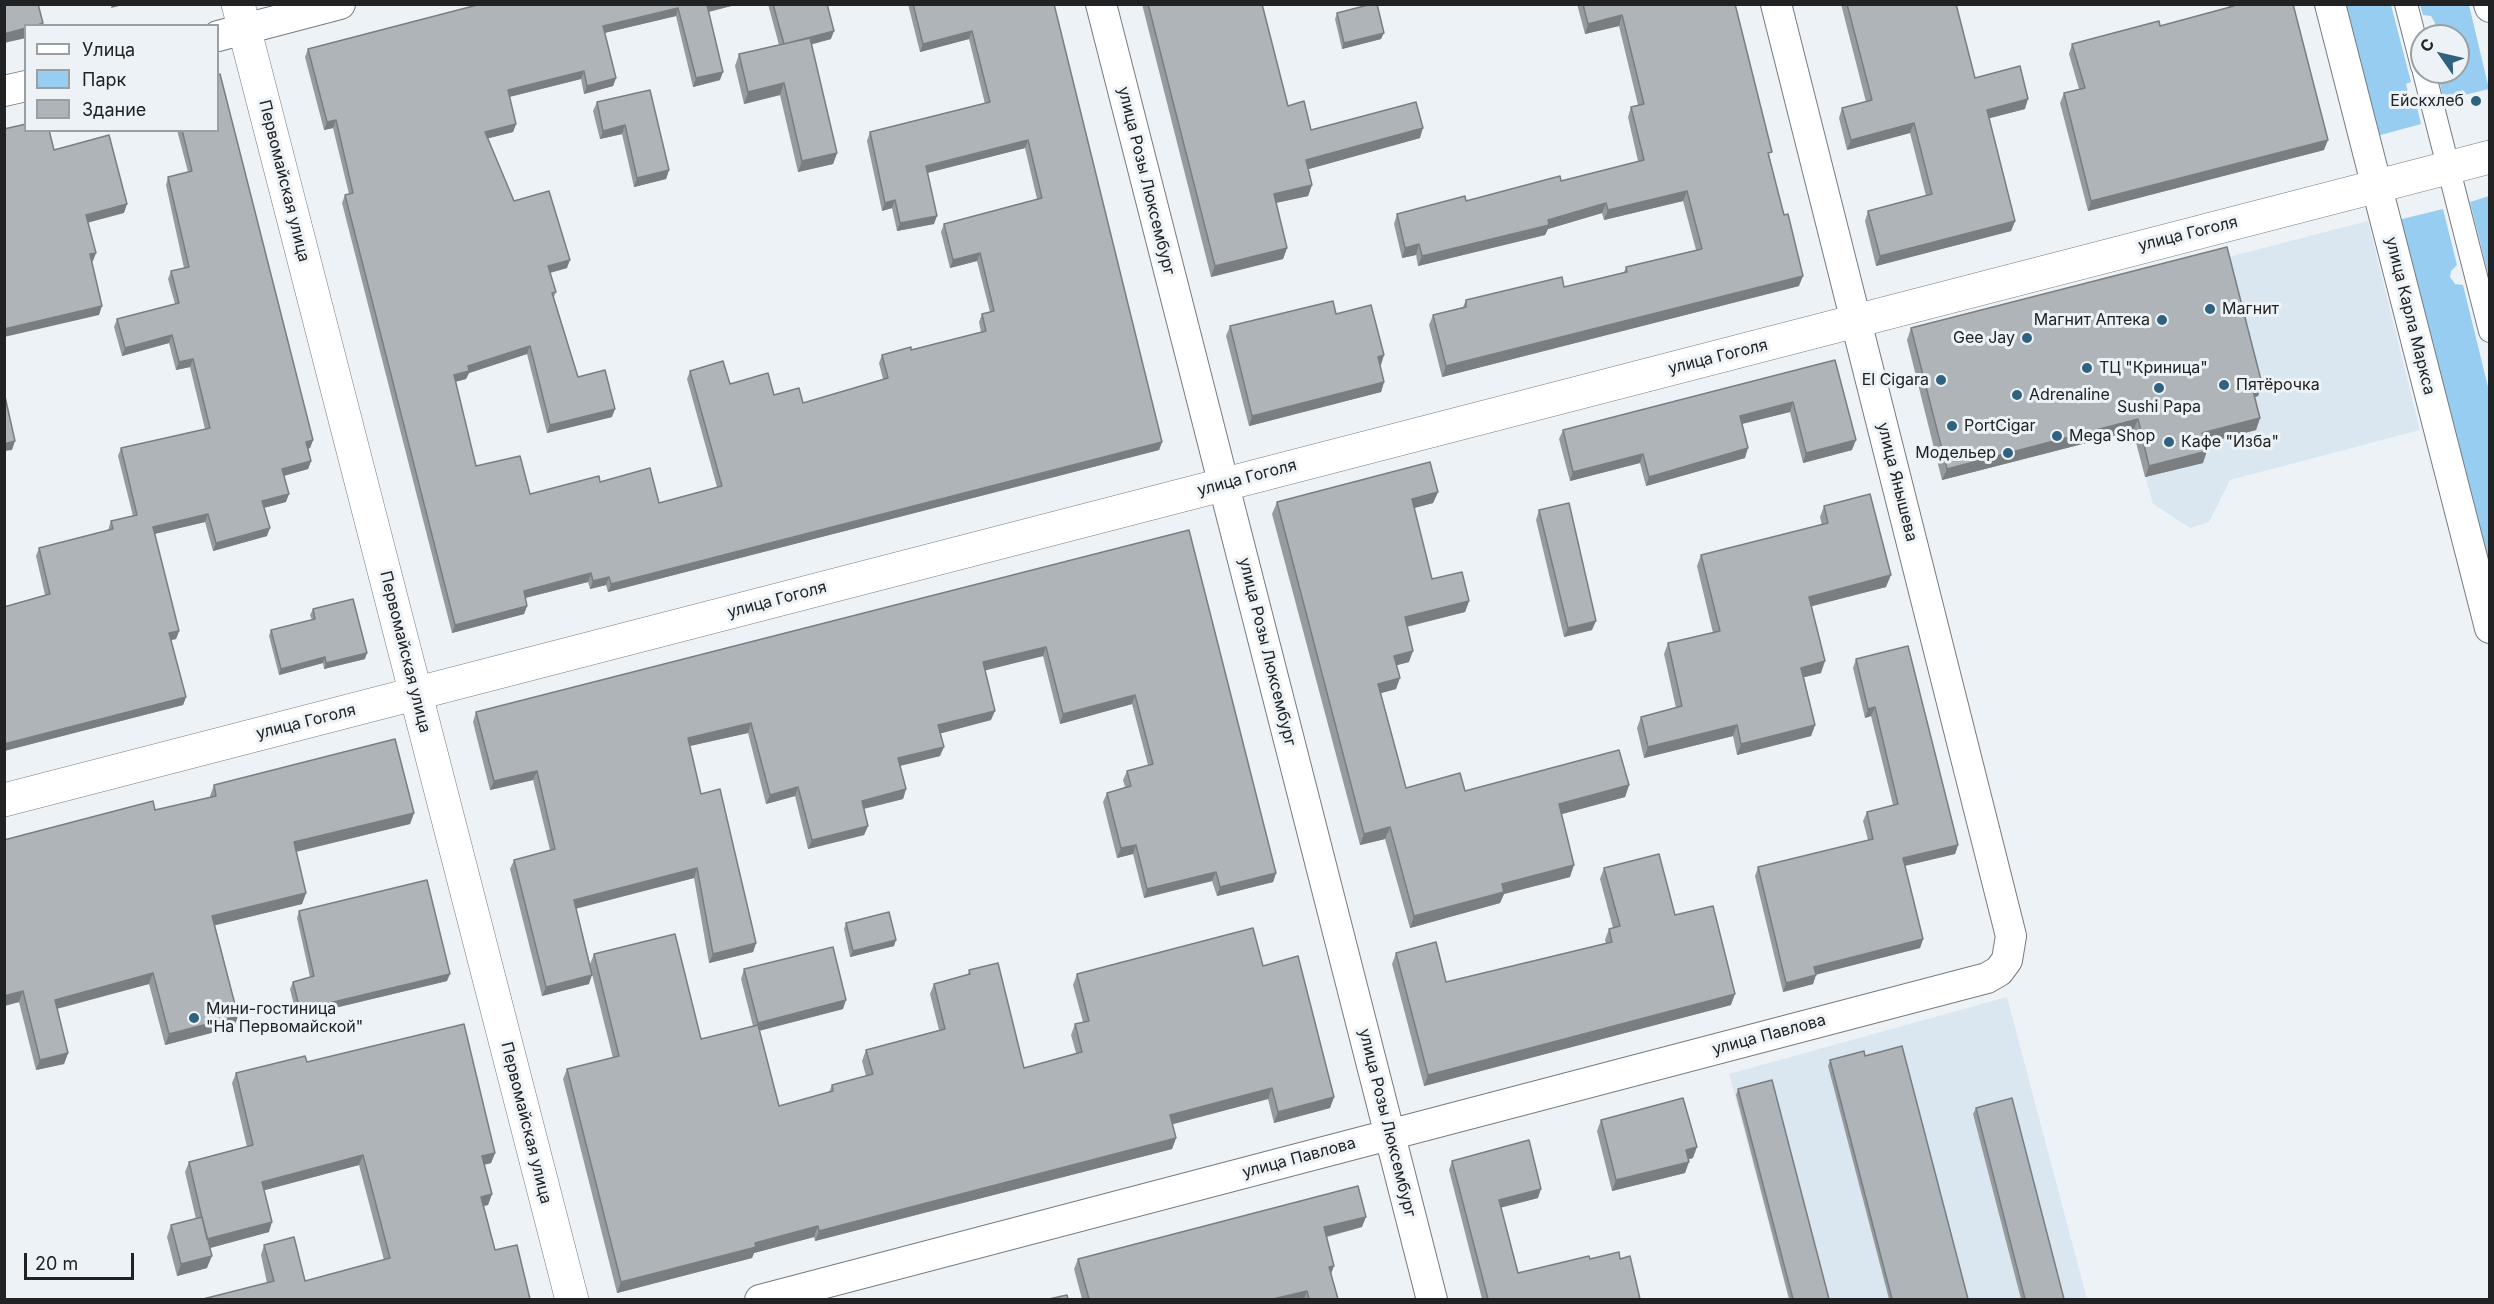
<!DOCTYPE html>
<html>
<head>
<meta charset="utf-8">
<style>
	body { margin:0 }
	#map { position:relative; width:2494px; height:1304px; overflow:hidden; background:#ecf2f5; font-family:Inter,sans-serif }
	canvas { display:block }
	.frame { position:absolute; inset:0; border:6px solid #202223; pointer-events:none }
	.legend { position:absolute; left:24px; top:24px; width:195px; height:108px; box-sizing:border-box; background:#ecf2f5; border:2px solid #9a9fa1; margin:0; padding:8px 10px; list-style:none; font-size:18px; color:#202223 }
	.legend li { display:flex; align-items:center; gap:12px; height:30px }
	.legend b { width:30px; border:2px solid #9a9fa1 }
	.north { position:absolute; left:2410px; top:24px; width:60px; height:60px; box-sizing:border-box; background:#ecf2f5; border:2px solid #9a9fa1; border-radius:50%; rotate:304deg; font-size:16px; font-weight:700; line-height:24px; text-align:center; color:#202223 }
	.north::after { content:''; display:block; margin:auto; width:21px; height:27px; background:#306280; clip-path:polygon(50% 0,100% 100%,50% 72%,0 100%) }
	.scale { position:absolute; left:24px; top:1253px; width:110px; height:27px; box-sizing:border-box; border:3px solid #202223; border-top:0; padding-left:8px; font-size:18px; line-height:21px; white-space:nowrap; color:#202223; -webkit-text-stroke:4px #ecf2f5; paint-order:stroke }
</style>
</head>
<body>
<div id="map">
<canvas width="2494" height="1304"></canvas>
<div class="frame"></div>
<ul class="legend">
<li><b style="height:8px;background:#fff"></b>Улица</li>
<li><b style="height:16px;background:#97cdf0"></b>Парк</li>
<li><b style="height:16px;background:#afb4b8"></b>Здание</li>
</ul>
<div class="north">С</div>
<div class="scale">20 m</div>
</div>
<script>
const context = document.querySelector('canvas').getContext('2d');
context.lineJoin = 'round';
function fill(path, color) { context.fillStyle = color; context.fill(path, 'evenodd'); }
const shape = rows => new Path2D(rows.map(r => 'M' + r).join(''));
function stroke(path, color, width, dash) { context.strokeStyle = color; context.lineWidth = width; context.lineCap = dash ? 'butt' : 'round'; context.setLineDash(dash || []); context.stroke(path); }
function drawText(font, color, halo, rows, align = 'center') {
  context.font = font + ' Inter,sans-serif'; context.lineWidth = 6; context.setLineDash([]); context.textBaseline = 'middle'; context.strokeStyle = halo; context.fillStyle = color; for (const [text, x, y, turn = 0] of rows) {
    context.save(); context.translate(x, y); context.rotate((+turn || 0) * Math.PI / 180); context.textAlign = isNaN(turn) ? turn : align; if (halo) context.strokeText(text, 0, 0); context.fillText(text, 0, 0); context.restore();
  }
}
const built = shape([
	[2368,221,2420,430,2230,480,2209,522,2190,528,2153,504,2133,431,1942,480,1907,340],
	[2007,997,2087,1299,1789,1299,1729,1074]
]);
const green = shape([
	[2344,5,2391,5,2411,82,2406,84,2410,100,2415,99,2421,124,2377,136],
	[2420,5,2469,5,2489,89,2444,100,2437,72,2458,72,2458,36,2428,36,2427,34,2435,29,2435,23,2431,16,2423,15],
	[2489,196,2490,196,2489,277,2470,202],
	[2443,209,2457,265,2451,271,2450,277,2455,284,2463,285,2489,391,2489,577,2398,220]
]);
const pedestrian = shape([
	[2406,4,2422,66],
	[2424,72,2490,331]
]);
const minor = shape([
	[1101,4,1432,1300],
	[2330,4,2490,628],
	[2489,4,2490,7],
	[218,36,340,4],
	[4,91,26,86],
	[760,1300,1987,978,1999,971,2007,960,2011,936,1776,4]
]);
const tertiary = shape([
	[238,4,572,1300],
	[4,800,2490,157]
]);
const wall = shape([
	[481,4,739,4,708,12,720,80,693,87,676,16,604,33,616,78,613,86,584,94,581,79,509,97,516,124,513,132,488,138,514,201,567,268,550,273,556,292,554,297,578,377,612,417,547,433,527,354,469,373,466,379,455,382,476,466,530,494,600,482,659,503,717,487,687,379,690,371,730,384,803,403,883,379,879,363,882,355,911,350,981,332,979,322,982,314,990,312,977,261,950,268,941,232,944,224,1037,199,1025,148,927,173,934,224,897,231,892,208,882,211,867,141,870,132,985,104,969,39,920,52,908,4,1054,4,1162,442,1159,450,608,592,606,585,590,589,588,582,525,598,527,606,524,614,452,633,342,203,345,195,349,194,333,128,324,130,305,57,308,49],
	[768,4,827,4,831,39,811,44,837,153,833,164,798,172,780,95,744,104,735,66,739,54,779,45],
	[1142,4,1262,4,1288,106,1311,130,1420,138,1308,169,1312,185,1308,196,1276,203,1287,248,1283,259,1211,277],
	[1577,4,1735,4,1799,286,1442,377,1429,325,1433,315,1463,307,1466,300,1564,287,1624,272,1626,267,1696,250,1683,201,1604,220,1602,213,1548,229,1545,235,1418,266,1416,255,1402,258,1394,224,1397,214,1466,201,1561,181,1638,161,1628,117,1631,107,1638,105,1619,26,1585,34],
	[1841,4,1956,4,1975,78,2025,109,1989,118,2015,221,2011,231,1876,266,1865,221,1868,211,1926,196,1910,133,1847,150,1839,118,1842,108,1866,102],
	[2228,4,2293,4,2324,150,2088,211,2060,103,2064,93,2079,89,2069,54,2072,44,2160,26,2229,8],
	[1337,13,1381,39,1342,49,1335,19],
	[650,90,669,170,666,179,634,187,622,134,600,139,593,111,597,102],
	[177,130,218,130,313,440,310,448,308,449,311,461,308,469,284,476,286,502,264,508,267,536,213,551,205,522,154,534,179,631,176,639,171,640,186,697,183,705,4,751,4,607,45,595,36,556,39,548,108,530,111,521,133,516,118,456,121,448,205,429,190,367,176,370,169,343,122,356,114,327,117,319,175,304,168,279,171,271,184,268,166,185,168,177,188,172],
	[1336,314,1381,365,1380,365,1384,382,1381,392,1249,426,1226,336,1230,326],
	[1911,328,2262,384,2258,396,2255,397,2260,418,2256,430,2205,443,2203,463,2145,477,2133,431,1942,480,1907,340],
	[1835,360,1852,450,1803,463,1790,412,1742,424,1745,458,1646,486,1640,463,1570,481,1559,439,1563,430],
	[1438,492,1433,503,1414,508,1432,579,1469,601,1465,612,1407,627,1409,662,1397,665,1396,689,1381,693,1406,788,1465,791,1629,785,1625,797,1561,814,1570,877,1504,894,1500,903,1410,928,1385,839,1360,845,1272,514,1277,502],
	[1824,506,1886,587,1811,606,1821,673,1804,677,1815,725,1811,736,1737,755,1733,736,1644,758,1637,728,1641,717,1676,708,1664,654,1668,643,1713,633,1697,566,1701,555,1822,525,1820,517],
	[1539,510,1592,630,1564,637,1536,520],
	[1189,530,1276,873,1273,882,1217,896,1212,881,1144,898,1133,854,1117,858,1103,802,1107,793,1125,787,1123,780,1127,771,1148,765,1132,704,1060,724,1043,656,985,670,991,720,940,733,940,756,900,766,906,789,903,799,864,809,868,826,864,835,808,849,795,796,766,804,748,733,690,746,701,794,756,943,753,952,709,963,694,878,576,908,590,964,594,954,701,1039,753,1026,741,979,744,969,843,1009,759,1031,779,1106,829,1092,832,1085,866,1076,862,1061,866,1050,939,1030,930,994,934,984,968,974,969,970,1024,1068,1076,1053,1071,1035,1075,1024,1083,1022,1073,985,1077,974,1263,966,1334,1097,1330,1108,1274,1123,1268,1099,1172,1124,1176,1138,1172,1149,815,1241,814,1237,754,1253,752,1258,617,1293,563,1079,567,1069,613,1058,590,966,589,984,542,996,510,869,514,860,550,850,533,780,490,790,473,722,476,712],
	[313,609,365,659,324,669,323,663,279,675,269,636,271,630,312,620,310,615],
	[1856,659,1958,845,1955,854,1905,866,1923,939,1920,948,1816,974,1813,984,1783,992,1755,876,1758,867,1868,840,1863,821,1867,812,1893,805,1871,716,1865,718,1853,668],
	[214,785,414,813,410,824,296,852,306,893,302,904,215,925,238,1016,234,1027,165,1045,149,984,57,1009,68,1053,64,1064,36,1070,19,1002,4,1006,4,840,155,810,210,797,210,796],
	[1604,868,1675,915,1731,1005,1424,1086,1392,964,1396,953,1446,982,1606,943,1605,940,1609,929,1613,928,1600,879],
	[299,911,447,981,297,1017,290,989,293,982,310,977,297,918],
	[846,923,894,946,850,957,844,929],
	[1865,1056,1968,1299,1889,1299,1828,1066,1830,1060],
	[307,1062,495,1153,491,1163,484,1165,492,1194,488,1205,484,1206,495,1250,530,1299,267,1283,261,1255,264,1245,305,1281,384,1260,359,1165,264,1190,269,1232,209,1248,207,1268,177,1276,167,1237,171,1225,196,1219,185,1172,189,1162,247,1147,232,1083,236,1073],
	[1738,1089,1829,1299,1789,1299,1736,1095],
	[1976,1108,2064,1299,2021,1299,1973,1114],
	[1601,1120,1693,1158,1688,1159,1685,1173,1612,1191,1597,1131],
	[1452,1161,1538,1198,1501,1207,1518,1273,1590,1259,1620,1259,1640,1299,1482,1299,1449,1170],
	[1362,1227,1327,1237,1331,1274,1338,1299,1082,1299,1074,1269,1078,1259]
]);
const shadedWall = shape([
	[112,4,127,4,111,8],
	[709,4,739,4,704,13,707,5],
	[678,8,676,16,600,34,603,26],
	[1622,15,1619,26,1585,34,1588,24],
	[26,28,26,38,4,43,4,34],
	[834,31,831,39,781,53,784,45],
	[972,31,969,39,920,52,923,44],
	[1384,33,1381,39,1342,49,1344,43],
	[584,71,581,79,505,98,508,90],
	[723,72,720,80,693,87,696,78],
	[616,78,613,86,584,94,587,86],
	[784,83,780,95,744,104,748,92],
	[2028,99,2025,109,1983,120,1987,110],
	[336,120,333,128,324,130,327,122],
	[1914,123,1910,133,1847,150,1851,140],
	[516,124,513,132,482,140,485,132],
	[625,125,622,134,600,139,603,131],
	[1423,128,1420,138,1302,171,1306,160],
	[1028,140,1025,148,923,174,926,166],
	[2328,140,2324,150,2088,211,2091,201],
	[837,153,833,164,798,172,802,161],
	[669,170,666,179,634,187,637,178],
	[1312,185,1308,196,1270,204,1274,194],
	[1687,191,1683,201,1604,220,1608,210],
	[895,200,892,208,882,211,885,203],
	[1606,203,1602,213,1548,229,1545,235,1418,266,1422,256],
	[127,204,124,213,83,224,86,215],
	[937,216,934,224,897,231,900,223],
	[2015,221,2011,231,1876,266,1880,256],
	[1419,244,1416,255,1402,258,1405,248],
	[1287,248,1283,259,1211,277,1215,266],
	[96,253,93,261,86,263,90,254],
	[980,253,977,261,950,268,953,260],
	[570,260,567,268,545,274,548,266],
	[1803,276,1799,286,1442,377,1446,366],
	[102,306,99,315,4,337,4,329],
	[172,335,169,343,122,356,125,348],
	[530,346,527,354,469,373,466,379,451,383,454,375,468,366],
	[1384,355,1381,365,1374,367,1378,357],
	[193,359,190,367,176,370,179,362],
	[1384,382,1381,392,1249,426,1252,416],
	[2262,384,2258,396,2248,399,2252,387],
	[1793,402,1790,412,1737,425,1740,416],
	[615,409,612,417,547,433,550,425],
	[2260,418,2256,430,2198,445,2202,433],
	[2138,419,2133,431,1942,480,1947,469],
	[313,440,310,448,304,450,306,442],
	[1856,440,1852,450,1803,463,1806,453],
	[15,441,12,450,4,451,4,444],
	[1162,442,1159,450,608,592,611,584],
	[1748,448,1745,458,1646,486,1649,477],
	[2207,451,2203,463,2145,477,2149,466],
	[1643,454,1640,463,1570,481,1573,472],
	[311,461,308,469,279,477,282,469],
	[1438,492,1433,503,1407,510,1412,499],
	[289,494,286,502,259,509,262,501],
	[208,514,205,522,150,535,153,527],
	[270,528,267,536,213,551,216,543],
	[591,573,588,582,521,599,524,591],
	[1891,575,1886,587,1805,608,1809,597],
	[609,577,606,585,590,589,593,581],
	[1469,601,1465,612,1400,628,1405,617],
	[527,606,524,614,452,633,455,625],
	[1596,621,1592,630,1564,637,1568,628],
	[179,631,176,639,166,641,169,633],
	[1046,647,1043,656,979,672,983,662],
	[1413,651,1409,662,1390,667,1394,656],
	[367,653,365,659,324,669,326,663],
	[325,657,323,663,279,675,281,669],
	[1825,661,1821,673,1797,679,1801,668],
	[1400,678,1396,689,1374,695,1378,684],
	[1135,695,1132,704,1060,724,1063,714],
	[186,697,183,705,4,751,4,744],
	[1875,707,1871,716,1865,718,1868,709],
	[995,711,991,720,935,735,938,725],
	[751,723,748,733,685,747,688,738],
	[1737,725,1733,736,1644,758,1648,747],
	[1815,725,1811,736,1737,755,1741,744],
	[944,747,940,756,895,767,898,758],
	[537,771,533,780,490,790,494,781],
	[1629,785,1625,797,1555,816,1559,804],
	[798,787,795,796,766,804,770,795],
	[906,789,903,799,858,810,862,801],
	[414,813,410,824,290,853,294,842],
	[868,826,864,835,808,849,812,840],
	[1390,827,1385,839,1360,845,1364,834],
	[1136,845,1133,854,1117,858,1121,848],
	[1958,845,1955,854,1899,867,1903,858],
	[1574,865,1570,877,1504,894,1500,903,1410,928,1414,916,1502,884],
	[697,868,694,878,571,910,574,900],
	[1216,872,1212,881,1144,898,1147,889],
	[1276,873,1273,882,1217,896,1220,887],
	[306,893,302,904,208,927,212,916],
	[1923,939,1920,948,1811,976,1814,967],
	[896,940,894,946,850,957,853,951],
	[756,943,753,952,709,963,713,954],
	[153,973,149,984,51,1010,55,1000],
	[450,974,447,981,297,1017,300,1010],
	[592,975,589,984,542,996,546,987],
	[1816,975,1813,984,1783,992,1786,983],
	[23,991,19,1002,4,1006,4,996],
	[1735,994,1731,1005,1424,1086,1428,1075],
	[846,1000,843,1009,754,1032,758,1023],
	[238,1016,234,1027,165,1045,169,1034],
	[68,1053,64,1064,36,1070,40,1060],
	[1272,1088,1268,1099,1166,1126,1170,1115],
	[1334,1097,1330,1108,1274,1123,1278,1112],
	[1176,1138,1172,1149,815,1241,819,1231],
	[1697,1147,1693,1158,1682,1161,1686,1150],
	[495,1153,491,1163,478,1166,482,1156],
	[363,1155,359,1165,258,1192,262,1182],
	[1689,1162,1685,1173,1612,1191,1616,1180],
	[1541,1189,1538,1198,1496,1209,1499,1200],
	[492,1194,488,1205,478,1207,481,1197],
	[1366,1217,1362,1227,1320,1238,1324,1227],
	[272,1222,269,1232,203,1250,207,1239],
	[818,1226,814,1237,754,1253,752,1258,617,1293,621,1282,755,1243],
	[212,1256,207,1268,177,1276,181,1264],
	[1334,1266,1330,1277,1329,1267],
	[1307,1291,1304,1299,1273,1299]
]);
const building = shape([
	[4,4,38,4,43,23,35,26,26,26,26,28,4,34,4,4],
	[481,4,709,4,707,5,723,72,696,78,678,8,603,26,616,78,587,86,584,71,508,90,516,124,485,132,514,201,549,191,570,260,548,266,556,292,552,293,578,377,605,370,615,409,550,425,530,346,468,366,469,371,454,375,476,466,520,456,530,494,599,476,600,482,650,468,659,503,722,486,690,371,723,361,730,384,768,373,774,395,799,388,803,403,888,378,882,355,911,347,911,350,986,331,982,314,994,311,980,253,953,260,944,224,1042,198,1028,140,926,166,937,216,900,223,895,200,885,203,870,132,990,102,972,31,923,44,913,4,1054,4,1162,442,611,584,609,577,593,581,591,573,524,591,527,606,455,625,345,195,353,193,336,120,327,122,308,49,481,4],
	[773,4,827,4,834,31,784,44,773,4],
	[1148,4,1262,4,1288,106,1304,101,1311,130,1416,102,1423,128,1306,160,1312,185,1274,194,1287,248,1215,266,1148,4],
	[1372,4,1377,4,1384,33,1344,43,1337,13,1372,4],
	[1583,4,1735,4,1772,152,1768,153,1784,215,1788,214,1803,276,1446,366,1433,315,1466,307,1466,300,1562,277,1564,287,1627,272,1626,267,1702,249,1687,191,1608,210,1606,203,1548,220,1549,225,1422,256,1419,244,1405,248,1397,214,1465,196,1466,201,1560,176,1561,181,1644,160,1631,107,1644,104,1622,15,1588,24,1583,4],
	[1847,4,1956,4,1975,78,2020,66,2028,99,1987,110,2015,221,1880,256,1868,211,1932,194,1914,123,1851,140,1842,108,1872,100,1847,4],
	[2234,4,2293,4,2328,140,2091,201,2064,93,2085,88,2072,44,2159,21,2160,26,2234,6,2234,4],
	[810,38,837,153,802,161,784,83,748,92,739,54,810,38],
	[220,74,313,440,306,442,311,461,282,469,289,494,262,501,270,528,216,543,208,514,153,527,179,631,169,633,186,697,4,744,4,607,50,594,39,548,113,529,111,521,137,515,121,448,210,428,193,359,179,362,172,335,125,348,117,319,179,303,171,271,189,267,168,177,192,171,182,130,218,130,218,75,220,74],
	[650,90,669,170,637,178,625,125,603,131,597,102,650,90],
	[26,124,26,130,49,130,54,150,109,135,127,204,86,215,96,253,90,254,102,306,4,329,4,129,26,124],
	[2227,247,2262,384,2252,387,2260,418,2202,433,2207,451,2149,466,2138,419,1947,469,1911,328,2227,247],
	[1333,301,1336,314,1371,305,1384,355,1378,357,1384,382,1252,416,1230,326,1333,301],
	[1835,360,1856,440,1806,453,1793,402,1740,416,1748,448,1649,477,1643,454,1573,472,1563,430,1835,360],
	[4,392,15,441,4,444,4,392],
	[1430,462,1438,492,1412,499,1432,579,1462,572,1469,601,1405,617,1413,651,1394,656,1400,678,1378,684,1406,788,1460,773,1465,791,1619,750,1629,785,1559,804,1574,865,1502,884,1504,892,1414,916,1390,827,1364,834,1277,502,1430,462],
	[1870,494,1891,575,1809,597,1825,661,1801,668,1815,725,1741,744,1737,725,1648,747,1641,717,1682,706,1668,643,1720,631,1701,555,1828,523,1824,506,1870,494],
	[1569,503,1596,621,1568,628,1539,510,1569,503],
	[1189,530,1276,873,1220,887,1216,872,1147,889,1136,845,1121,848,1107,793,1131,786,1127,771,1153,764,1135,695,1063,714,1046,647,983,662,995,711,938,725,944,747,898,758,906,789,862,801,868,826,812,840,798,787,770,795,751,723,688,738,701,794,720,789,756,943,713,954,697,868,574,900,592,975,546,987,514,860,555,849,537,771,494,781,476,712,1189,530],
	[353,599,367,653,326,663,325,657,281,669,271,630,315,619,313,609,353,599],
	[1908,646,1958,845,1903,858,1923,939,1814,967,1816,975,1786,983,1758,867,1873,839,1867,812,1898,804,1875,707,1868,709,1856,659,1908,646],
	[395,739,414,813,294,842,306,893,212,916,238,1016,169,1034,153,973,55,1000,68,1053,40,1060,23,991,4,996,4,840,153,801,155,810,216,796,214,785,395,739],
	[1659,854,1675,915,1713,906,1735,994,1428,1075,1396,953,1436,942,1446,982,1612,942,1609,929,1620,926,1604,868,1659,854],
	[427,880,450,974,300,1010,293,982,314,976,299,911,427,880],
	[889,912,896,940,853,951,846,923,889,912],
	[1253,928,1263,966,1298,956,1334,1097,1278,1112,1272,1088,1170,1115,1176,1138,819,1231,818,1226,755,1243,756,1247,621,1282,567,1069,619,1056,594,954,675,934,701,1039,758,1025,779,1106,833,1091,832,1085,873,1074,866,1050,945,1029,934,984,970,974,969,970,998,963,1024,1068,1082,1052,1075,1024,1089,1021,1077,974,1253,928],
	[833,947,846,1000,758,1023,744,969,833,947],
	[464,1024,495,1153,482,1156,492,1194,481,1197,495,1250,517,1245,530,1299,203,1299,274,1281,264,1245,294,1237,305,1281,390,1258,363,1155,262,1182,272,1222,207,1239,189,1162,253,1145,236,1073,305,1056,307,1062,464,1024],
	[1902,1046,1968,1299,1892,1299,1830,1060,1864,1051,1865,1056,1902,1046],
	[1772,1080,1829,1299,1793,1299,1738,1089,1772,1080],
	[1683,1098,1697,1147,1686,1150,1689,1162,1616,1180,1601,1120,1683,1098],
	[2012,1098,2064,1299,2025,1299,1976,1108,2012,1098],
	[1529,1140,1541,1189,1499,1200,1518,1273,1589,1256,1590,1259,1619,1252,1620,1259,1630,1256,1640,1299,1488,1299,1452,1161,1529,1140],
	[1358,1186,1366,1217,1324,1227,1334,1266,1329,1267,1338,1299,1309,1299,1307,1291,1273,1299,1089,1299,1078,1259,1358,1186],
	[202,1217,212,1256,181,1264,171,1225,202,1217],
	[1067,1295,1068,1299,1049,1299,1067,1295]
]);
const markers = [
	[2476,101,6,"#306280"],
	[2210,309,6,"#306280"],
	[2162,320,6,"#306280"],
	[2027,338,6,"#306280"],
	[2087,368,6,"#306280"],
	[1941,380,6,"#306280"],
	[2224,385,6,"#306280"],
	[2159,388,6,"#306280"],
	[2017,395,6,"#306280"],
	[1952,426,6,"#306280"],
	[2057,436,6,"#306280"],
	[2169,442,6,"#306280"],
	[2008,453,6,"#306280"],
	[194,1018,6,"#306280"]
];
const poiNames = [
	["Ейскхлеб",2464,101,"right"],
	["Магнит",2222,309],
	["Магнит Аптека",2150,320,"right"],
	["Gee Jay",2015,338,"right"],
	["ТЦ \"Криница\"",2099,368],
	["El Cigara",1929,380,"right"],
	["Пятёрочка",2236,385],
	["Аdrenaline",2029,395],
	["Sushi Papa",2159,407,"center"],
	["PortCigar",1964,426],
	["Mega Shop",2069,436],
	["Кафе \"Изба\"",2181,442],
	["Модельер",1996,453,"right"],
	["Мини-гостиница",206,1009],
	["\"На Первомайской\"",206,1027]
];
const streetNames = [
	["Первомайская улица",284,181,76],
	["улица Розы Люксембург",1146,181,76],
	["улица Гоголя",2188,234,-14],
	["улица Карла Маркса",2410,316,76],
	["улица Гоголя",1718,357,-14],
	["улица Гоголя",1247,478,-15],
	["улица Янышева",1897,482,76],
	["улица Гоголя",777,600,-15],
	["Первомайская улица",405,652,76],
	["улица Розы Люксембург",1267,652,76],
	["улица Гоголя",306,722,-14],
	["улица Павлова",1769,1035,-15],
	["Первомайская улица",526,1123,76],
	["улица Розы Люксембург",1387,1123,76],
	["улица Павлова",1299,1158,-15]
];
fill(built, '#dbe7f0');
fill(green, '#97cdf0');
stroke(pedestrian, '#767b7f', 24);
stroke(minor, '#767b7f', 32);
stroke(tertiary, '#767b7f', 34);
stroke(pedestrian, '#fff', 22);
stroke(minor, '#fff', 30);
stroke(tertiary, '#fff', 33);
fill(wall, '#969b9e');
fill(shadedWall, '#7a7e81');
fill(building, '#afb4b8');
stroke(building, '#7a7e81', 1.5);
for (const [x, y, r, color] of markers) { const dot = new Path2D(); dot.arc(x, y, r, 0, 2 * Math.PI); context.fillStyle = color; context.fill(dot); stroke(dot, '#ecf2f5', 2); }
drawText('16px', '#202223', '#ecf2f5', poiNames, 'left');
drawText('16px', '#202223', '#ecf2f5', streetNames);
</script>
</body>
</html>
